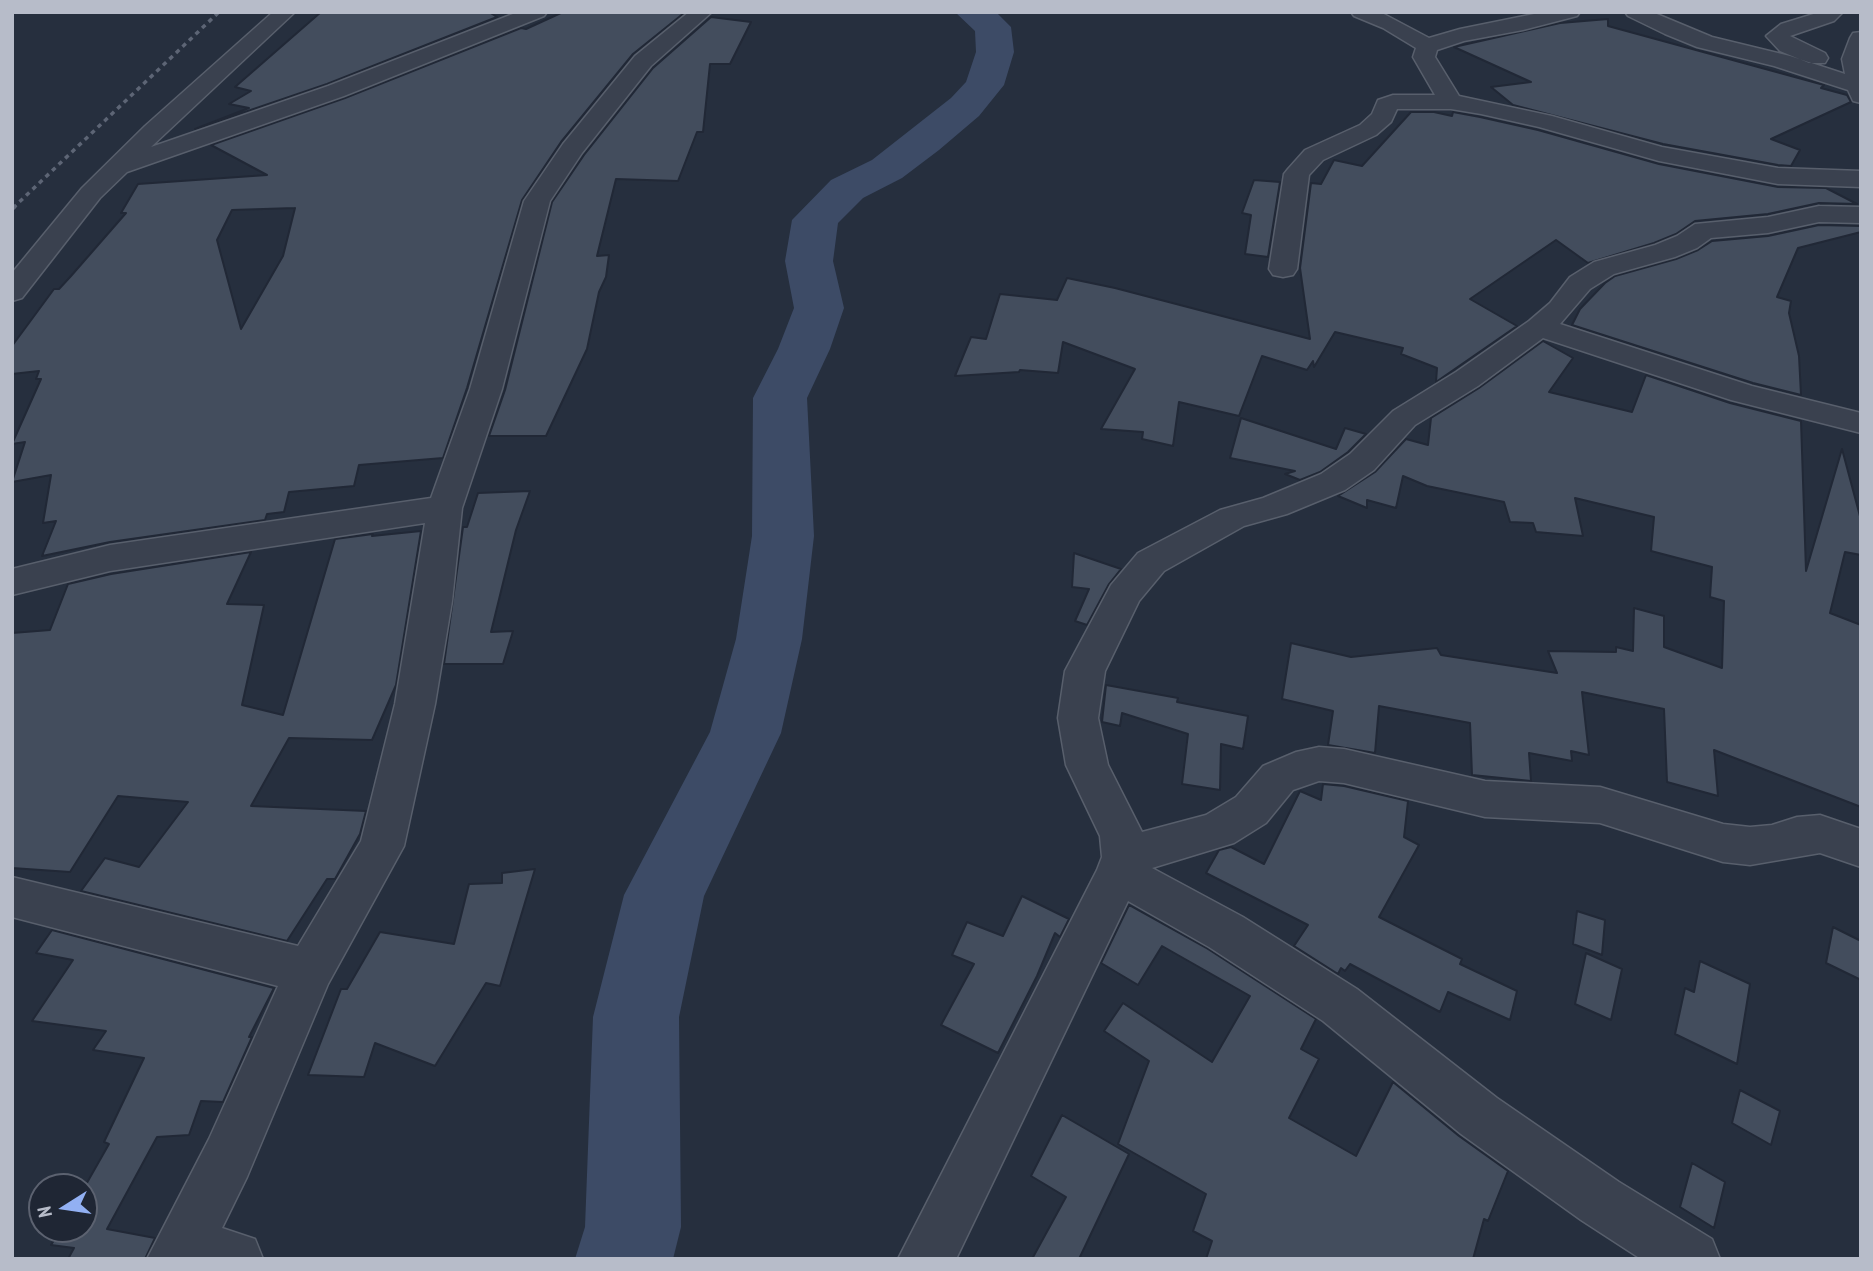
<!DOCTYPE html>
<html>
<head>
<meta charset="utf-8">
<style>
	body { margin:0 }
	#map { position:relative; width:1873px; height:1271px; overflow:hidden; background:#262f3e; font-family:"PT Sans Narrow",sans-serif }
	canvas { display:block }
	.frame { position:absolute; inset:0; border:14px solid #b7bcc9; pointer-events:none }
	.north { position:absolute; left:28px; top:1173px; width:70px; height:70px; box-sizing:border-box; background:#1f2634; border:2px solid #5c6270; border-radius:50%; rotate:258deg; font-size:19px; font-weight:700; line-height:28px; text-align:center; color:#b7bcc9 }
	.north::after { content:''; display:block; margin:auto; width:24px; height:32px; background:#92b0f3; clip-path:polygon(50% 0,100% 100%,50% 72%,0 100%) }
</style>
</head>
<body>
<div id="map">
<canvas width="1873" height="1271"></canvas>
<div class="frame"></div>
<div class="north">N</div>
</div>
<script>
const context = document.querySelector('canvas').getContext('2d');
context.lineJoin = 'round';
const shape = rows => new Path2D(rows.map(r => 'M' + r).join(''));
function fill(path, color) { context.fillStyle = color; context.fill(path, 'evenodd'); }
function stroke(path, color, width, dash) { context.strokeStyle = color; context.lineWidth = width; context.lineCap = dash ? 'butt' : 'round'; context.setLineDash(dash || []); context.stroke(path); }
const river = shape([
	[955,12,996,12,1011,27,1014,52,1004,85,979,116,939,150,902,178,863,198,838,223,833,261,844,308,830,349,807,398,814,536,802,639,781,733,704,896,679,1017,681,1227,673,1259,575,1259,585,1227,593,1017,624,895,710,732,736,639,752,536,753,398,778,349,794,308,785,261,792,220,831,180,872,160,951,98,966,82,976,52,975,31,955,12]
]);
const building = shape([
	[321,12,489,12,497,17,327,84,195,129,249,108,229,104,251,91,235,87,321,12],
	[563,12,684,13,633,54,561,142,522,200,467,388,443,458,359,465,354,486,289,492,284,512,267,514,265,520,110,542,42,556,56,521,43,523,51,475,12,482,25,442,12,444,41,379,36,379,39,371,12,374,12,346,54,289,59,289,71,276,126,213,121,213,138,184,267,175,211,145,345,98,521,28,526,29,563,12],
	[295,208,283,256,241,329,217,240,232,210,295,208],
	[711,17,751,22,730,64,710,64,703,132,697,132,678,181,616,179,597,256,609,255,606,277,599,292,587,349,546,436,489,436,505,390,552,202,584,155,653,68,711,17],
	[1608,19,1608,26,1824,85,1821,88,1847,95,1851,102,1771,139,1800,150,1791,166,1778,165,1663,144,1513,105,1491,87,1531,82,1454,47,1560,23,1608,19],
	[1411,112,1434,112,1452,116,1453,112,1480,117,1538,130,1659,164,1778,187,1826,188,1857,204,1819,203,1768,214,1695,221,1676,234,1654,243,1588,263,1556,240,1470,299,1517,326,1436,382,1437,368,1401,354,1403,348,1335,332,1314,367,1313,361,1307,370,1262,356,1239,416,1179,402,1173,446,1142,439,1143,432,1101,429,1135,369,1063,342,1058,373,1020,370,1019,372,955,376,971,337,986,339,1000,294,1057,300,1067,278,1115,288,1310,339,1300,268,1311,183,1321,184,1334,160,1362,166,1411,112],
	[1254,180,1280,182,1268,257,1245,254,1251,215,1242,213,1254,180],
	[1819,225,1861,226,1861,232,1798,248,1777,297,1791,301,1789,313,1799,356,1801,395,1753,383,1572,325,1580,309,1605,283,1615,276,1676,259,1698,250,1712,241,1768,236,1819,225],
	[1543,341,1573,358,1549,392,1632,412,1646,375,1730,403,1801,421,1806,571,1842,449,1861,520,1861,555,1845,552,1830,613,1861,625,1861,807,1714,750,1718,796,1667,782,1664,709,1582,692,1589,755,1571,751,1572,761,1529,753,1531,781,1472,775,1470,723,1379,706,1375,753,1328,745,1333,711,1282,699,1291,643,1351,657,1437,648,1441,655,1557,673,1548,651,1616,652,1616,647,1633,651,1634,608,1664,616,1664,647,1722,668,1724,601,1710,597,1712,567,1651,551,1654,517,1575,498,1583,536,1536,532,1533,523,1510,522,1504,502,1427,486,1403,476,1396,508,1367,500,1367,508,1338,496,1375,472,1406,439,1428,445,1431,418,1479,388,1543,341],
	[1241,418,1336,449,1345,428,1366,434,1348,452,1320,472,1300,480,1285,474,1295,471,1230,458,1241,418],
	[530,491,516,530,491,632,513,631,503,664,444,664,463,527,467,527,478,493,530,491],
	[421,531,396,685,372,740,289,738,251,806,366,811,360,834,335,879,327,879,287,941,81,891,105,858,139,867,188,802,118,796,70,872,12,868,12,633,50,630,68,584,111,574,251,552,227,604,264,605,242,705,283,715,335,539,373,534,372,536,421,531],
	[1074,553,1121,569,1109,584,1087,625,1075,621,1089,589,1072,587,1074,553],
	[1106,685,1178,698,1177,702,1248,716,1243,749,1221,744,1220,790,1182,784,1188,734,1122,713,1120,726,1102,722,1106,685],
	[1323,784,1344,786,1408,801,1404,837,1419,845,1379,917,1462,959,1460,964,1517,991,1510,1020,1448,992,1440,1012,1350,964,1345,971,1341,968,1338,974,1294,946,1308,925,1206,873,1219,850,1231,847,1264,864,1300,791,1321,800,1323,784],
	[535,869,500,986,486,983,435,1066,375,1043,364,1077,308,1075,341,989,347,989,380,932,454,944,469,884,502,883,502,873,535,869],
	[1022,896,1069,919,1060,937,1055,933,1037,976,998,1053,941,1025,974,964,952,955,967,922,1003,936,1022,896],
	[1129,905,1208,949,1316,1019,1301,1049,1319,1059,1289,1118,1356,1156,1393,1082,1459,1136,1508,1171,1488,1221,1484,1219,1473,1259,1206,1259,1212,1241,1193,1231,1206,1194,1118,1144,1149,1061,1104,1031,1123,1003,1212,1062,1250,996,1162,946,1138,985,1101,963,1129,905],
	[1577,911,1605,920,1602,955,1573,944,1577,911],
	[1833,927,1861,941,1861,980,1826,963,1833,927],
	[52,930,274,988,249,1037,252,1037,223,1102,201,1101,189,1135,157,1137,107,1229,155,1238,145,1259,68,1259,74,1248,51,1245,61,1229,84,1229,84,1188,109,1144,104,1142,144,1058,93,1050,106,1031,32,1021,73,960,36,953,52,930],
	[1586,953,1622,969,1611,1020,1575,1004,1586,953],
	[1700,961,1750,984,1737,1064,1675,1034,1685,988,1694,992,1700,961],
	[1740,1090,1780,1111,1771,1145,1732,1123,1740,1090],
	[1062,1115,1129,1154,1079,1259,1032,1259,1066,1197,1031,1176,1062,1115],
	[1692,1163,1725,1182,1714,1228,1680,1207,1692,1163]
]);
const minor = shape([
	[273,12,295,12,151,147,328,86,518,12,547,12,544,16,344,96,127,172,100,198,22,298,12,301,12,273,82,188,145,126,273,12],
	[689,12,712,12,651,66,582,153,550,201,502,389,462,508,452,601,435,704,404,846,328,984,247,1177,222,1228,255,1239,263,1259,147,1259,209,1139,278,986,12,917,12,877,298,946,361,841,395,704,425,523,110,571,12,595,12,569,110,545,431,498,470,389,524,201,563,144,635,56,689,12],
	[1351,12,1380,12,1429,38,1460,29,1544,12,1580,12,1577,16,1523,30,1464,41,1437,50,1435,57,1459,96,1552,116,1662,147,1778,168,1861,171,1861,187,1778,184,1659,161,1539,127,1481,114,1451,109,1397,109,1391,122,1376,135,1323,160,1309,175,1297,269,1293,275,1283,277,1273,275,1269,269,1284,174,1288,169,1305,150,1360,125,1372,114,1378,100,1393,95,1435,95,1413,57,1416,48,1383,28,1354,16,1351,12],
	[1625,12,1652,12,1712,37,1790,56,1845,74,1842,59,1850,38,1853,33,1861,32,1861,103,1853,101,1848,90,1774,66,1697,47,1665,34,1628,16,1625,12],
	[1820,12,1843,12,1834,21,1790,36,1825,53,1828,58,1825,63,1809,63,1780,51,1766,36,1781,24,1820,12],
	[1819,206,1861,207,1861,223,1819,222,1768,233,1711,238,1697,248,1675,257,1614,274,1590,289,1560,324,1752,386,1861,413,1861,433,1731,400,1543,338,1478,386,1415,425,1374,470,1345,490,1287,514,1244,526,1164,571,1139,601,1105,671,1098,718,1108,765,1142,832,1206,815,1236,797,1263,766,1296,752,1319,747,1344,749,1485,781,1600,787,1723,824,1750,827,1772,825,1797,817,1820,815,1861,829,1861,867,1820,853,1750,865,1723,862,1600,823,1485,817,1344,783,1319,781,1293,790,1266,823,1234,843,1152,868,1243,917,1357,989,1497,1098,1619,1182,1712,1239,1720,1259,1641,1259,1581,1220,1461,1134,1323,1021,1209,947,1128,901,956,1259,898,1259,1097,870,1102,857,1100,836,1066,765,1058,718,1065,671,1111,585,1138,553,1220,510,1263,498,1321,474,1350,454,1393,411,1456,372,1529,321,1550,303,1570,277,1594,262,1655,245,1677,236,1695,224,1768,217,1819,206]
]);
const railFar1 = shape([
	[13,208,219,12]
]);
const rail = shape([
	[12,209,15,206]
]);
fill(river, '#3d4b66');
fill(building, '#434d5d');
stroke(building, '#212836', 2);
stroke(minor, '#585f6c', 3);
fill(minor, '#3a414f');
stroke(railFar1, '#5d6575', 3.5, [4.5, 4.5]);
stroke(rail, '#5d6575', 4.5, [5, 5]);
</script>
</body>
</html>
